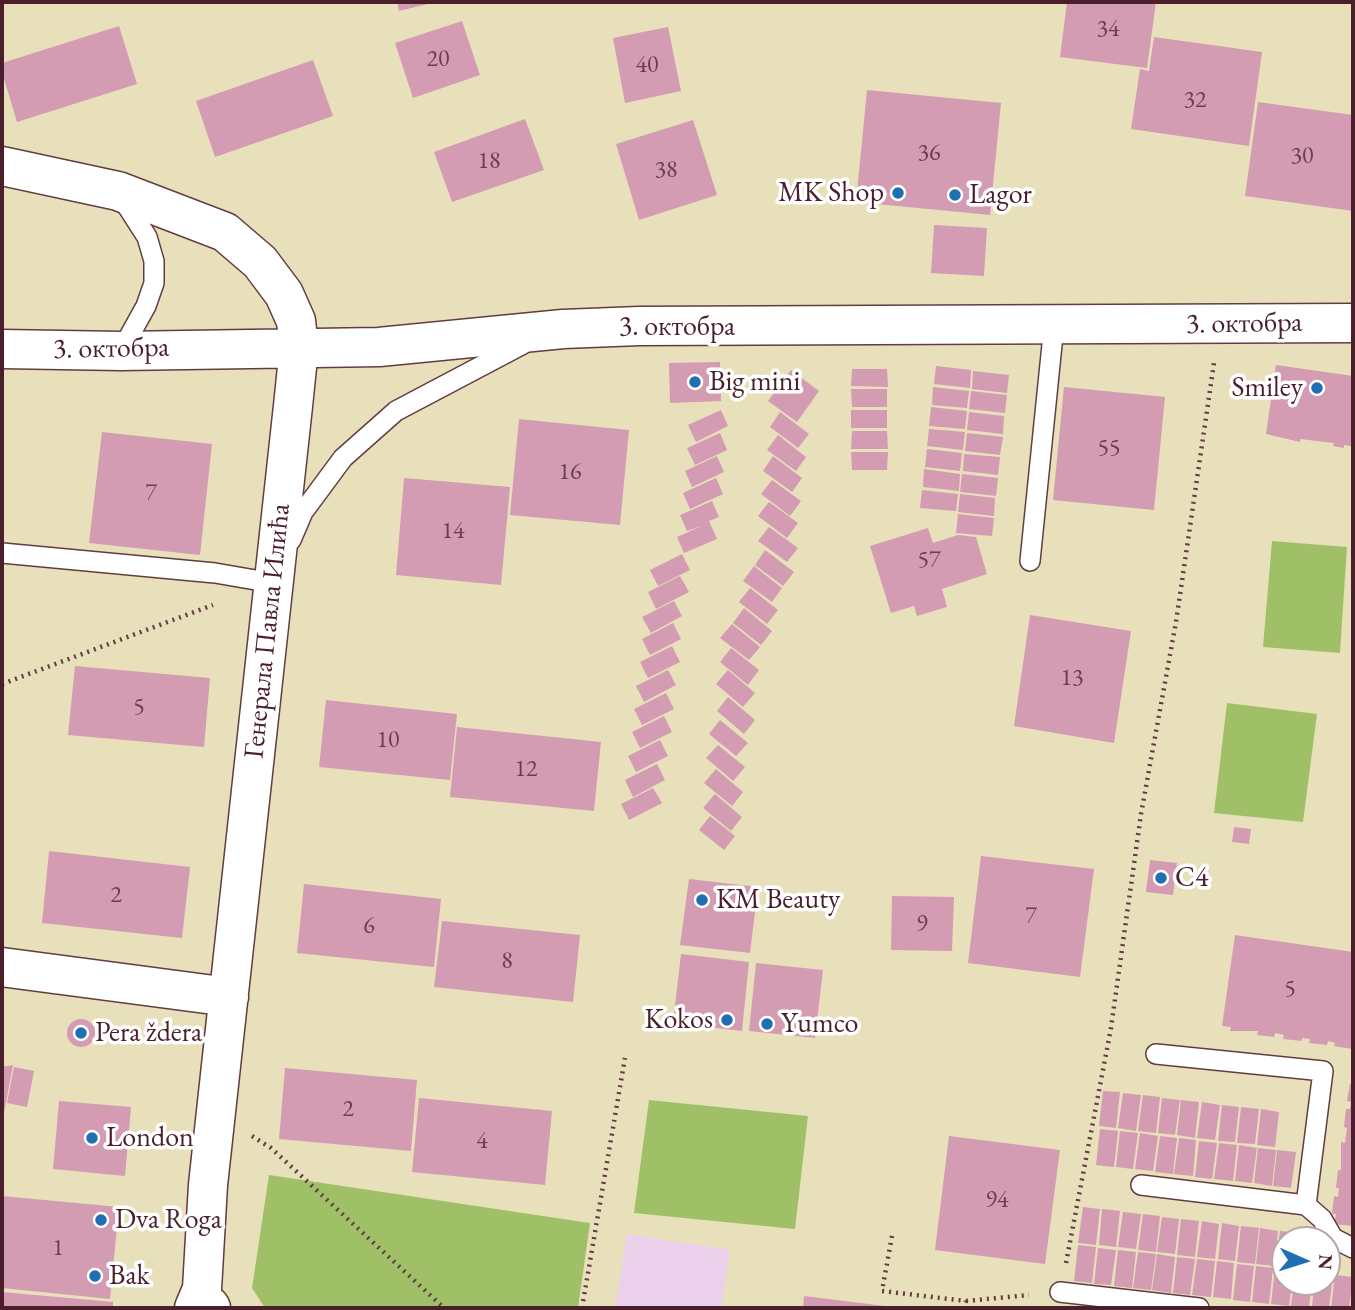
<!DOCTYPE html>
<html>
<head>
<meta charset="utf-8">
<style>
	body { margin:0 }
	#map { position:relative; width:1355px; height:1310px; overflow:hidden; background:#e7e0ba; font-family:"EB Garamond",serif }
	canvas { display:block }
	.frame { position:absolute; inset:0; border:4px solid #4a1f2b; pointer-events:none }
	.north { position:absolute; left:1271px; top:1226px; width:70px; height:70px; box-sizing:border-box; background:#fff; border:2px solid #b7a5aa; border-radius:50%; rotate:93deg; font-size:19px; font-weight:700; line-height:28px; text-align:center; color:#4a1f2b }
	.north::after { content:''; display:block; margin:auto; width:24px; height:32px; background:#1f6fb2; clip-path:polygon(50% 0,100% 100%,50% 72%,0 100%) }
</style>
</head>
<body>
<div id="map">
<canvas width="1355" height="1310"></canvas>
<div class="frame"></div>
<div class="north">N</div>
</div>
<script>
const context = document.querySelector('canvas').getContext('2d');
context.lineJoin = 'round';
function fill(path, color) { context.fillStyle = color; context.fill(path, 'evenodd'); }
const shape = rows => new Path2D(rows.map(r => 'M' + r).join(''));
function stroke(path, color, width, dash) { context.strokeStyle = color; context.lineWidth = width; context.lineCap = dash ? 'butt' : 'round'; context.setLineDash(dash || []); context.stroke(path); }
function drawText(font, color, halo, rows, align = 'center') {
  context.font = font + ' "EB Garamond",serif'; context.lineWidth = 7; context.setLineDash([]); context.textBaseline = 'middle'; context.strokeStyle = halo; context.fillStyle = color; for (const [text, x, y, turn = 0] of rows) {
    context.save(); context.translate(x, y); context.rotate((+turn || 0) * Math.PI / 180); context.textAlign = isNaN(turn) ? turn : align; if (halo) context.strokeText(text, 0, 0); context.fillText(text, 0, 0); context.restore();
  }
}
const built = shape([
	[627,1234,730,1250,721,1308,615,1308]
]);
const green = shape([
	[1272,541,1347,547,1340,653,1263,647],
	[1227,703,1317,714,1303,822,1214,813],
	[649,1100,808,1116,795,1229,634,1213],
	[269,1175,590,1223,578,1308,265,1308,252,1288]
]);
const building = shape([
	[397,2,432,2,432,3,399,11],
	[1067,2,1156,2,1147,68,1060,57],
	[462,21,480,75,413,98,395,43],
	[119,26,137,84,17,122,2,72,2,63],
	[668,27,681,91,625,103,613,38],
	[1154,37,1262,52,1249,146,1131,129,1140,69,1149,71],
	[313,60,333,116,215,157,196,101],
	[867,90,1001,103,990,215,856,202],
	[1258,102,1353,115,1353,211,1245,196],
	[525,119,544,170,452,202,434,152],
	[693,120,717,195,639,220,616,144],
	[934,225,987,228,984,276,931,273],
	[720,362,721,401,670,403,669,363],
	[1276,365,1353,376,1353,449,1351,446,1344,445,1344,448,1333,446,1334,443,1300,439,1300,442,1266,434],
	[936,366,971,370,970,388,934,384],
	[852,369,887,369,888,387,851,386],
	[791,370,819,391,797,422,768,401],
	[973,371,1009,375,1007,393,972,389],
	[933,387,969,391,967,408,932,405],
	[1064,387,1165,397,1154,510,1053,500],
	[851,389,887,389,887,407,852,407],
	[971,391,1007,395,1005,413,969,409],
	[931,407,967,411,965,429,929,426],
	[721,410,728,426,696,442,688,425],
	[851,410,887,410,887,428,851,428],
	[780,412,809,434,798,448,770,427],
	[969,412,1004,416,1003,434,967,430],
	[519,419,629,430,620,525,510,515],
	[929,429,965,432,963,450,927,446],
	[852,431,887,431,888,449,851,449],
	[102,432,212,444,200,555,89,543],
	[720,433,727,450,695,465,687,448],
	[967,433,1003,437,1000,455,965,451],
	[778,435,806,457,796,471,767,450],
	[927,449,962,453,960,471,925,467],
	[851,452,888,452,887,470,852,470],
	[964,454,1000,457,998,475,963,471],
	[717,456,724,472,692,487,685,471],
	[773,456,802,478,792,492,763,471],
	[924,469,960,474,959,491,923,487],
	[962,474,998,478,996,496,960,492],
	[404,478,510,487,501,585,396,575],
	[716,478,723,494,690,509,683,493],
	[772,480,801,501,790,516,761,494],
	[922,490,958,494,956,511,920,508],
	[960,494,995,498,994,516,958,512],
	[712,501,719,517,709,521,717,539,684,553,677,537,702,526,687,531,680,515],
	[769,502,798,523,787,538,758,516],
	[958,514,994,518,992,536,956,533],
	[769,527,798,548,787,562,758,541],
	[928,528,933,543,958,535,976,537,987,574,942,589,947,607,917,616,914,606,891,613,870,546],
	[765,550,794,572,783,586,755,565],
	[682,554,690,570,658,586,650,570],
	[754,566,782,588,772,602,743,581],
	[680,576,689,592,656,609,648,592],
	[750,588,778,610,767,624,739,602],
	[674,601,682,616,651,633,642,617],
	[744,608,772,631,761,645,733,623],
	[1030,615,1131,631,1114,743,1014,726],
	[673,623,681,639,650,655,642,639],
	[732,624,760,647,749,660,720,638],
	[672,646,680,662,648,678,640,662],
	[731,648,759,670,748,685,720,662],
	[75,666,210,678,204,747,68,735],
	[668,670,676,685,644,702,636,686],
	[728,670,755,693,743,707,716,684],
	[666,693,674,709,642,725,634,709],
	[728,697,755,720,744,734,717,711],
	[326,700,457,714,450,780,319,767],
	[664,716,672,732,640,748,632,732],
	[720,720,748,743,736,756,709,734],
	[457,727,601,742,594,811,450,797],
	[660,740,668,756,636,772,628,756],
	[718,745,745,767,733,781,706,758],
	[657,764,665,780,633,797,625,780],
	[716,769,743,792,732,806,704,783],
	[653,788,662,803,629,820,621,804],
	[715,794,742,817,731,831,703,808],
	[710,816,735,836,724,850,699,830],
	[1234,827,1251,829,1249,844,1232,842],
	[49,851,190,867,182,938,42,923],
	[981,856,1094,869,1080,977,968,963],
	[1150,860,1177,863,1173,895,1146,892],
	[689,879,758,887,750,953,680,945],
	[304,884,441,899,434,967,297,953],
	[892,896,954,897,952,951,891,950],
	[442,921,580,935,573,1002,434,987],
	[1235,935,1353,952,1352,1049,1334,1046,1335,1043,1328,1041,1327,1045,1309,1043,1310,1039,1302,1038,1302,1041,1283,1039,1284,1035,1275,1033,1274,1037,1257,1035,1258,1031,1230,1031,1231,1027,1222,1026],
	[681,954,749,962,742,1031,673,1023],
	[756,963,823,970,815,1038,749,1031],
	'67 1033a14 14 0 1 1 28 0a14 14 0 1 1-28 0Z',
	[13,1065,4,1113,2,1112,2,1067],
	[14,1067,34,1071,27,1107,7,1103],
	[285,1068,417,1080,411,1151,279,1139],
	[1350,1084,1353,1084,1353,1226,1334,1224,1336,1214,1332,1214,1334,1196,1338,1197,1339,1188,1336,1188,1338,1170,1341,1170,1341,1142,1345,1143,1347,1128,1344,1127,1346,1109,1350,1109,1351,1102,1347,1101],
	[1103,1091,1120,1092,1116,1128,1099,1126],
	[1123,1093,1141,1095,1136,1131,1118,1128],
	[1143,1095,1160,1097,1156,1133,1138,1131],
	[419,1098,552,1111,545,1185,412,1172],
	[1162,1098,1180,1100,1175,1135,1158,1133],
	[1181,1100,1199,1102,1195,1138,1177,1135],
	[59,1101,131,1107,125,1176,53,1169],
	[1202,1102,1220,1105,1215,1140,1197,1138],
	[1222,1105,1239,1107,1235,1142,1218,1141],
	[1241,1107,1259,1109,1255,1144,1237,1143],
	[1261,1109,1279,1112,1275,1147,1257,1145],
	[1100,1129,1118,1131,1114,1167,1096,1165],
	[1120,1131,1138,1133,1133,1169,1116,1167],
	[1140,1133,1158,1136,1153,1171,1135,1169],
	[949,1136,1060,1150,1045,1264,935,1250],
	[1160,1136,1177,1138,1173,1174,1155,1172],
	[1179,1138,1196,1140,1193,1176,1174,1174],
	[1199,1141,1217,1143,1212,1179,1195,1177],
	[1219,1143,1237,1145,1233,1181,1214,1179],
	[1239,1145,1257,1148,1252,1183,1235,1181],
	[1258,1148,1276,1150,1272,1186,1254,1183],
	[1277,1150,1296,1152,1291,1188,1273,1186],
	[2,1196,119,1207,110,1299,2,1288],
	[1083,1207,1100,1209,1096,1245,1078,1243],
	[1102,1209,1120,1211,1116,1247,1099,1245],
	[1123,1212,1141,1214,1136,1249,1118,1247],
	[1143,1214,1160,1216,1156,1252,1138,1250],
	[1162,1217,1179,1219,1175,1254,1157,1252],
	[1181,1219,1199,1221,1195,1257,1177,1255],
	[1202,1221,1219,1224,1215,1259,1197,1257],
	[1222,1223,1239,1226,1235,1261,1218,1259],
	[1241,1226,1259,1228,1255,1264,1237,1262],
	[1260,1228,1278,1231,1274,1266,1256,1264],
	[1280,1231,1298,1233,1297,1240,1285,1240,1285,1267,1275,1266],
	[1078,1245,1096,1247,1092,1283,1074,1281],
	[1098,1248,1116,1250,1111,1285,1094,1284],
	[1118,1250,1136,1252,1132,1288,1114,1286],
	[1138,1252,1156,1254,1151,1290,1133,1288],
	[1157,1254,1175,1257,1171,1293,1152,1290],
	[1177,1257,1195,1259,1190,1295,1173,1293],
	[1197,1259,1215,1261,1211,1297,1192,1295],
	[1217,1261,1234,1263,1231,1299,1213,1297],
	[1237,1264,1254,1266,1250,1302,1233,1300],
	[1256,1266,1273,1268,1269,1304,1252,1302],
	[1275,1268,1285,1269,1285,1282,1292,1282,1289,1306,1271,1304],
	[1327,1274,1333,1275,1329,1308,1312,1308,1314,1282,1327,1282],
	[1335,1275,1353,1277,1349,1308,1331,1308],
	[1294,1282,1312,1282,1309,1308,1291,1306],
	[2,1292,113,1302,113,1308,2,1308],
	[804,1296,893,1307,893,1308,803,1308]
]);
const path = shape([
	[2,684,213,605],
	[252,1136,271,1148,444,1308],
	[892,1236,882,1291,966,1301,964,1308],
	[1066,1263,1111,1028,1141,814,1176,622,1214,363],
	[966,1301,1029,1295],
	[582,1308,625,1058]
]);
const service = shape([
	[121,351,146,306,154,283,154,261,147,237,122,198],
	[291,540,303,512,343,458,396,411,523,344],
	[2,553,215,573,273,583,275,578],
	[1030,561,1054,325],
	[1156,1054,1323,1071,1306,1205],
	[1141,1185,1306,1205,1322,1219,1333,1238,1353,1248],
	[1060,1292,1199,1308]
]);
const minor = shape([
	[2,166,118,191,225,232,260,262,284,294,296,321,299,348,293,406,208,1185,202,1289,194,1308],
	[2,349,121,351,379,347,563,329,639,326,1353,323],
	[2,967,229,997]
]);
const tertiary = shape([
	[210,1306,211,1308]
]);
const markers = [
	[898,193,7,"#1f6fb2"],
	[955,195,7,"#1f6fb2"],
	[695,382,7,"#1f6fb2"],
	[1317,388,7,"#1f6fb2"],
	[1161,878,7,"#1f6fb2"],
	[702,900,7,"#1f6fb2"],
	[727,1020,7,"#1f6fb2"],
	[767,1024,7,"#1f6fb2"],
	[81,1033,7,"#1f6fb2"],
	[92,1138,7,"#1f6fb2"],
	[101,1220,7,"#1f6fb2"],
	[95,1276,7,"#1f6fb2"]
];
const numberNames = [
	["34",1108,29],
	["20",438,59],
	["40",647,65],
	["32",1195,100],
	["36",929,153],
	["30",1302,156],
	["18",489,161],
	["38",666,170],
	["55",1109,448],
	["16",570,472],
	["7",151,493],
	["14",453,531],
	["57",929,560],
	["13",1072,678],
	["5",139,707],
	["10",388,740],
	["12",526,769],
	["2",116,895],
	["7",1031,916],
	["9",922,924],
	["6",369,926],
	["8",507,961],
	["5",1290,989],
	["2",348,1109],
	["4",482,1141],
	["94",997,1200],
	["1",58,1248]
];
const poiNames = [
	["MK Shop",884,193,"right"],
	["Lagor",969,195],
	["Big mini",709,382],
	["Smiley",1303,388,"right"],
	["C4",1175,878],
	["KM Beauty",716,900],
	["Kokos",713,1020,"right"],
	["Yumco",781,1024],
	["Pera ždera",95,1033],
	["London",106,1138],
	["Dva Roga",115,1220],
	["Bak",109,1276]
];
const streetNames = [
	["3. октобра",1244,324,-1],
	["3. октобра",677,327],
	["3. октобра",111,349,-1],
	["Генерала Павла Илића",268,631,-84]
];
fill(built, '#ebd1eb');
fill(green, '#a0c068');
fill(building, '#d39cb3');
stroke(service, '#623c40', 22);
stroke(minor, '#623c40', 41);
stroke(tertiary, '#623c40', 41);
stroke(path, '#623c40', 4.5, [2, 5]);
stroke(service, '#fff', 19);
stroke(minor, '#fff', 38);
stroke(tertiary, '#fff', 38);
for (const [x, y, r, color] of markers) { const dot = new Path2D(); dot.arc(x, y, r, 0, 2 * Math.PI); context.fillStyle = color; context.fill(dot); stroke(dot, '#fff', 2.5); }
drawText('24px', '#6c3e4d', null, numberNames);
drawText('28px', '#4a1f2b', '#fff', poiNames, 'left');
drawText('28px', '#4a1f2b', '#fff', streetNames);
</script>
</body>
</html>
